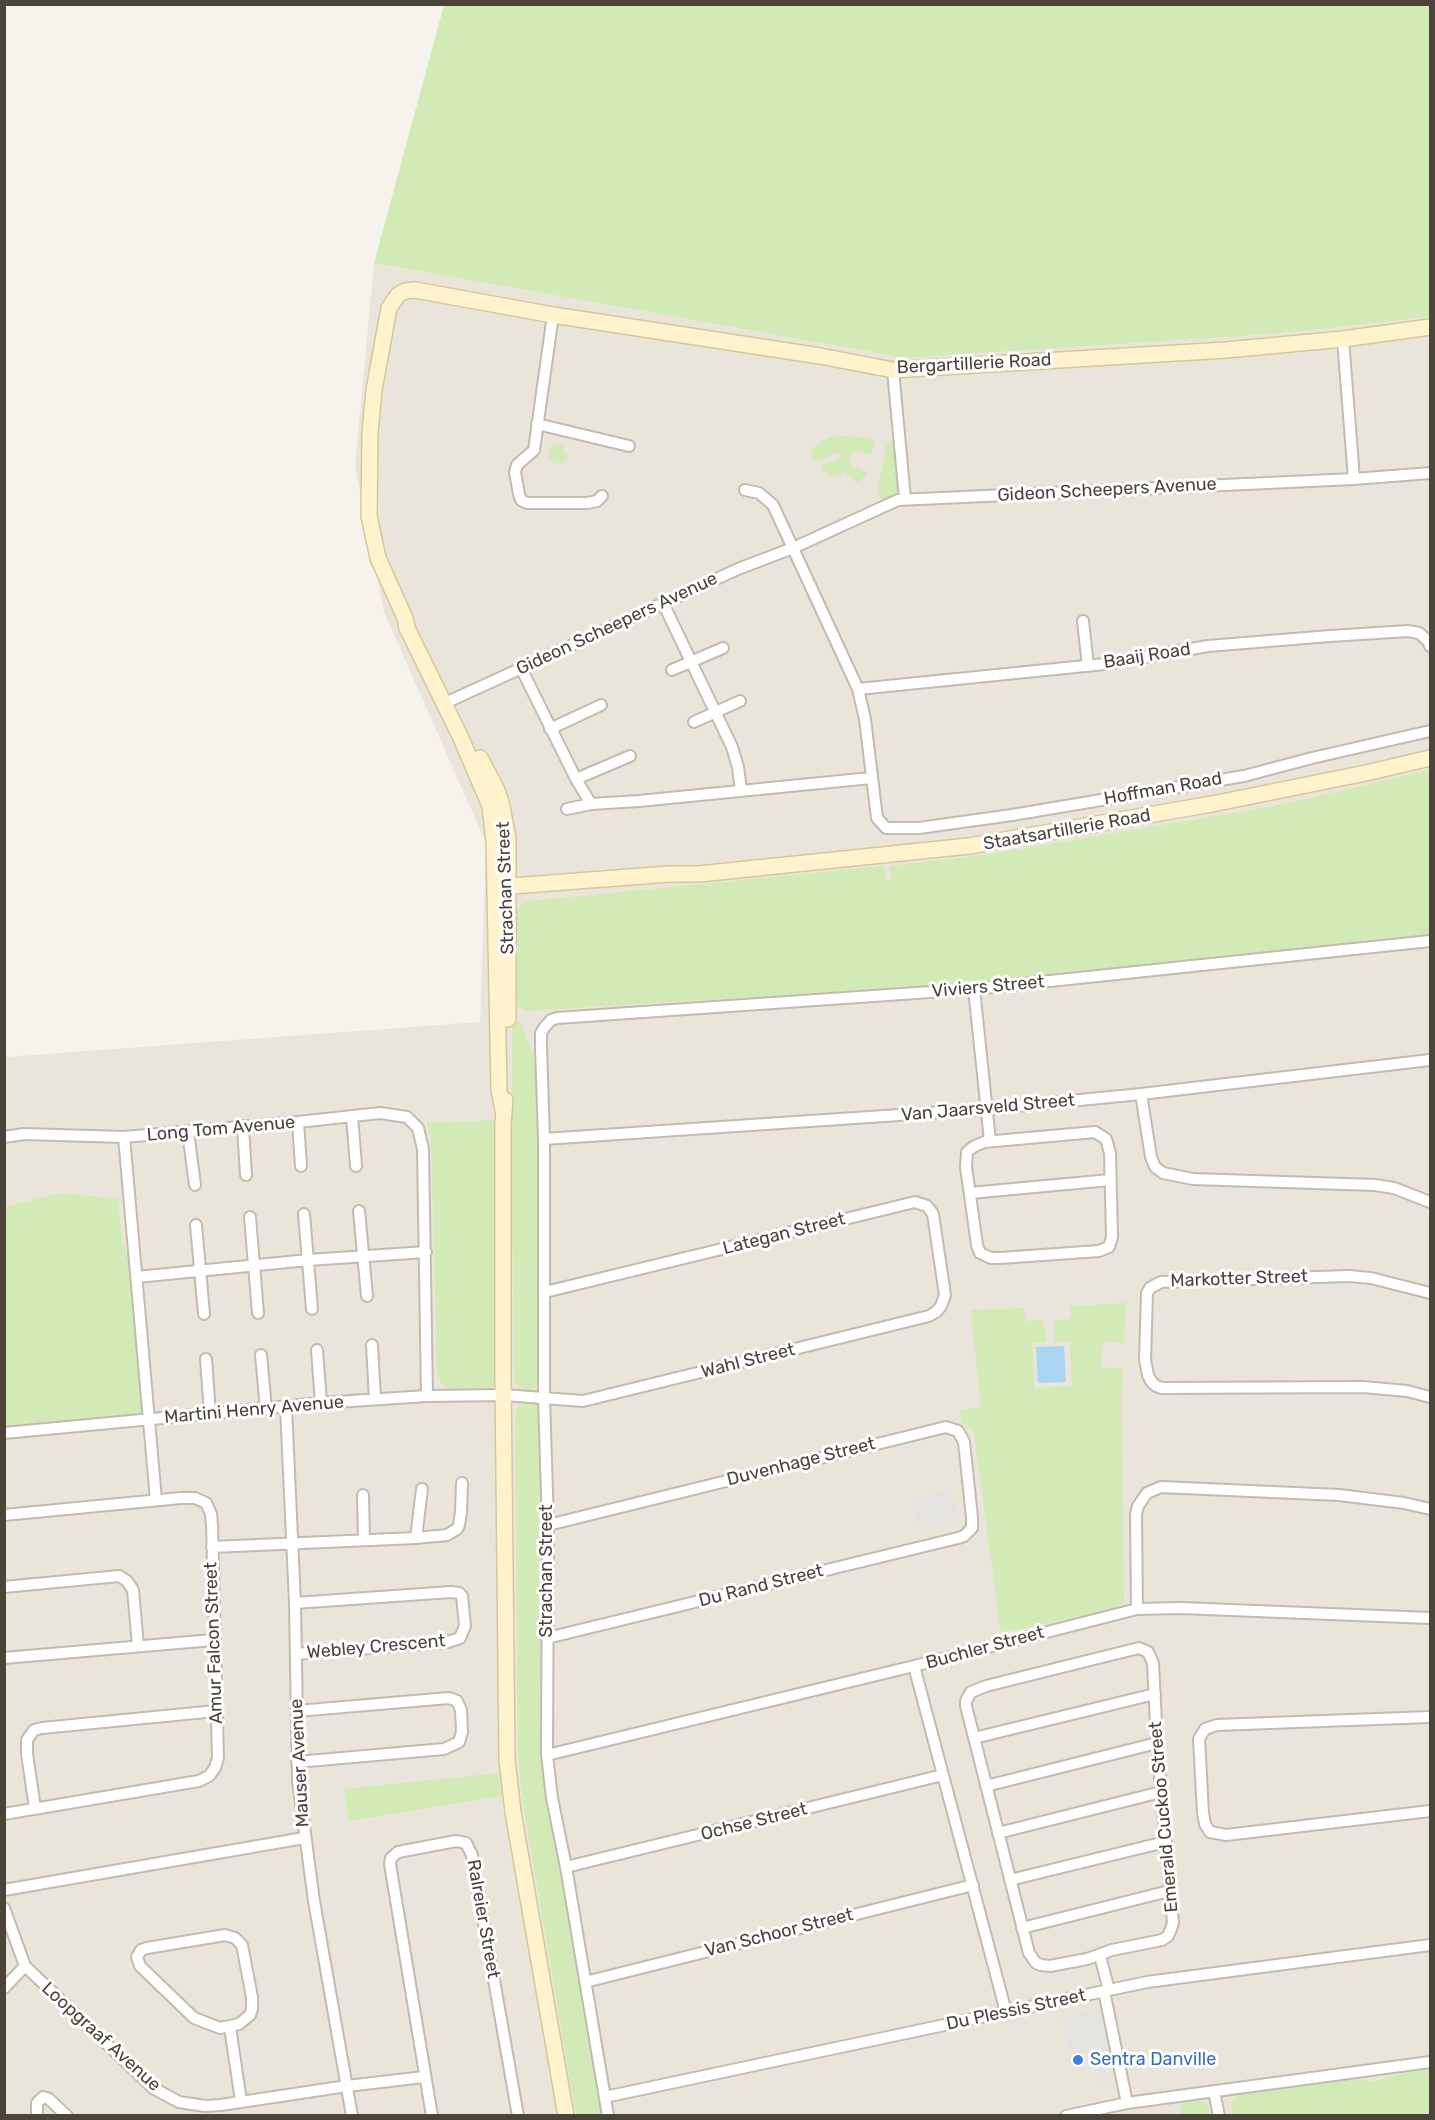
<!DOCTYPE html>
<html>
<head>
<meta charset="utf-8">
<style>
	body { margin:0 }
	#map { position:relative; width:1435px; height:2120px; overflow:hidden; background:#f6f3ec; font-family:Rubik,sans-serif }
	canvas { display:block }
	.frame { position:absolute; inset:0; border:6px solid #4b4439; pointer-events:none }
</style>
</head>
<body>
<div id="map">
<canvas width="1435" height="2120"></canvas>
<div class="frame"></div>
</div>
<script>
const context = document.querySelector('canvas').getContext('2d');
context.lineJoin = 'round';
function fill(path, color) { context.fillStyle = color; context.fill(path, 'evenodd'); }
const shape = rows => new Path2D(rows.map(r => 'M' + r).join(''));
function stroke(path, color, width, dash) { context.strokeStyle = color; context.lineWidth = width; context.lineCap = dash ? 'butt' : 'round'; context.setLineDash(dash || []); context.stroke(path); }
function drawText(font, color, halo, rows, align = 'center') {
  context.font = font + ' Rubik,sans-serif'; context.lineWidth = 6; context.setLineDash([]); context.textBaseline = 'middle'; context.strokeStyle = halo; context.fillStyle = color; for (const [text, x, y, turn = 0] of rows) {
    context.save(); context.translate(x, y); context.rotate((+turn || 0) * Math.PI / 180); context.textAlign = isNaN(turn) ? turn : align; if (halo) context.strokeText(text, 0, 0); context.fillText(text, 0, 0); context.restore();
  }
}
const residential = shape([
	[374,263,905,358,1275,334,1430,317,1430,2115,5,2116,5,1057,480,1022,486,843,384,612,355,466]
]);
const green = shape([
	[444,5,1430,5,1430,317,1275,334,905,358,374,263],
	[836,435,868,438,876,442,870,454,856,452,851,455,848,461,853,466,866,471,867,473,860,481,856,482,851,480,846,472,844,471,837,476,831,476,822,470,823,465,840,458,842,452,827,456,821,461,814,461,811,455,812,449,820,442],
	[889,442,896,443,898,492,890,499,885,500,881,499,878,489,886,447],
	[556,444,563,446,563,452,569,456,563,463,555,464,549,456,549,448],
	[1430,770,1430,937,928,986,527,1011,520,1008,514,1001,514,914,520,906,529,901,883,866,887,883,892,879,889,866,984,855,1275,806],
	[515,1021,521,1022,537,1068,541,1380,536,1388,528,1390,519,1388,514,1380,512,1198,512,1024],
	[496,1120,498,1382,490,1388,450,1389,441,1384,437,1373,431,1134,426,1123],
	[60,1193,118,1199,122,1240,131,1266,144,1407,140,1413,135,1416,5,1427,5,1207],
	[1126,1303,1124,1343,1103,1342,1101,1367,1123,1369,1121,1401,1124,1601,1116,1609,1001,1633,974,1433,969,1427,961,1423,960,1410,981,1407,971,1310,1024,1308,1025,1321,1043,1320,1043,1327,1046,1330,1046,1342,1032,1343,1034,1388,1072,1386,1070,1342,1055,1342,1054,1329,1056,1320,1071,1319,1071,1306],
	[524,1403,537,1404,541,1410,543,1697,548,1797,603,2115,576,2115,522,1797,518,1749,515,1413,518,1406],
	[498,1773,502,1796,349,1821,344,1789],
	[1430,2069,1430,2114,1234,2115,1231,2101,1237,2095,1345,2080,1375,2081,1413,2071],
	[1196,2100,1207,2104,1211,2115,1181,2115,1181,2102]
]);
const parking = shape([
	[951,1489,959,1523,920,1532,912,1498],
	[1100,2009,1109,2053,1102,2055,1109,2086,1098,2089,1091,2058,1082,2052,1070,2055,1062,2017]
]);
const water = shape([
	[1064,1346,1066,1382,1038,1383,1036,1347]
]);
const street = shape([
	[553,315,534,450,517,465,515,472,519,494,521,500,527,503,587,503,597,501,602,496],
	[1343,339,1354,479],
	[893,370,905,499],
	[537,424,629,446],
	[745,490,759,493,773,505,858,689,865,719,877,818,886,828,919,828,1012,815,1244,776,1312,758,1430,731],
	[663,603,732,747,738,767,741,790],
	[1083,621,1088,666],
	[521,668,576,779,591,804],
	[672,670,723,648],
	[858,689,1105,664,1208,646,1330,636,1408,631,1419,633,1428,641,1430,646],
	[443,704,738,569,793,548,898,500,1354,479,1430,473],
	[694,722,740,701],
	[550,729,601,705],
	[576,779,630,756],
	[567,809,591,804,639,801,871,778],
	[974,989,990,1141],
	[1141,1094,1151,1157,1155,1167,1163,1173,1193,1179,1375,1185,1394,1188,1430,1202],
	[352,1116,356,1166],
	[298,1122,301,1166],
	[243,1126,246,1175],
	[188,1132,195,1185],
	[1095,1132,1106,1139,1110,1153,1112,1237,1109,1247,1099,1251,1000,1258,991,1258,980,1253,977,1245,966,1167,967,1152,973,1147,984,1142,1095,1132],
	[4,1137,24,1134,124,1137,298,1122,380,1113,407,1117,418,1128,423,1149,427,1396],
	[124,1137,156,1500],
	[544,1139,988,1109,1141,1094,1430,1060],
	[970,1193,1110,1180],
	[359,1211,367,1296],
	[304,1214,312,1309],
	[250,1217,258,1313],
	[196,1225,204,1314],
	[137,1277,308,1260,426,1252],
	[1430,1293,1371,1278,1349,1276,1161,1282,1150,1288,1147,1293,1145,1360,1148,1375,1151,1381,1156,1386,1162,1388,1363,1387,1407,1391,1430,1397],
	[372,1345,375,1399],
	[317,1350,321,1403],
	[261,1355,266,1409],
	[206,1359,210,1414],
	[286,1407,295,1603,298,1781,314,1901,352,2116],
	[4,1433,321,1403,427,1396,504,1395,583,1401,929,1316,936,1312,941,1306,945,1295,933,1214,927,1206,915,1202,545,1292],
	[363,1495,364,1540],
	[4,1515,181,1498,195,1498,206,1503,211,1514,212,1525,218,1758,215,1768,209,1776,199,1781,4,1814],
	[416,1538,422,1489],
	[212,1547,416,1538,447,1535,457,1529,459,1525,461,1512,462,1483],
	[4,1587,119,1576,127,1581,133,1590,138,1646],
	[295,1603,451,1592,459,1593,462,1596,465,1626,460,1638,448,1642,296,1654],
	[1137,1609,1136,1514,1138,1506,1147,1493,1161,1487,1339,1495,1404,1503,1430,1509],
	[547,1638,958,1538,964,1536,972,1528,972,1517,964,1442,958,1431,946,1427,548,1525],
	[1139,1648,1148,1652,1153,1663,1157,1743,1173,1923,1171,1929,1168,1936,1162,1940,1112,1950,1087,1959,1050,1966,1041,1965,1036,1963,1029,1953,966,1706,966,1701,971,1692,986,1686,1139,1648],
	[4,1658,213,1640],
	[914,1666,1006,2012],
	[297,1711,449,1698,457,1701,461,1710,462,1732,459,1742,444,1749,297,1762],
	[1430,1717,1217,1725,1205,1729,1199,1739,1203,1813,1205,1824,1210,1832,1226,1835,1430,1811],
	[974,1738,1155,1694],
	[547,1755,914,1666,1137,1609,1181,1608,1430,1618],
	[986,1786,1157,1743],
	[35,1808,27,1754,27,1740,34,1730,42,1728,216,1711],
	[998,1833,1161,1792],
	[566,1867,943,1775],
	[1010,1880,1165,1842],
	[4,1890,304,1838],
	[4,1908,25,1966,153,2088,179,2102,205,2106,221,2105,347,2086,424,2077],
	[1022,1928,1169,1891],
	[225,1935,235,1938,242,1945,252,1997,252,2009,250,2015,239,2024,220,2028,194,2018,140,1966,137,1957,141,1950,147,1948,225,1935],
	[1100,1956,1109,1990],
	[585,1982,973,1885],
	[4,1988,25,1966],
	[1104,1991,1127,2103],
	[230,2027,241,2101],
	[1214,2091,1219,2116],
	[605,2097,1147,1982,1430,1945],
	[37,2116,37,2103,43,2097,49,2099,67,2116],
	[432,2116,390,1864,391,1858,398,1852,456,1841,466,1843,472,1855,518,2116],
	[608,2116,566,1867,552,1798,547,1755,548,1525,544,1398,544,1139,541,1047,541,1033,544,1028,551,1020,557,1018,974,989,1430,941],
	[1066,2116,1127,2103,1430,2062]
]);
const secondary = shape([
	[480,758,496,788,501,802,508,838,508,1019],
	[499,887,669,874,699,874,969,846,1212,804,1366,773,1430,758],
	[505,1100,503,1123,503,1378,507,1760,513,1812,566,2116],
	[503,1110,499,1090,494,840,490,806,460,736,407,628,405,618,378,558,369,516,370,433,374,390,389,308,398,295,405,291,415,290,553,315,820,356,893,370,1226,350,1343,339,1430,327]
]);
const markers = [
	[1078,2060,6,"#3f7fe0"]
];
const streetNames = [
	["Bergartillerie Road",974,364,-3],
	["Gideon Scheepers Avenue",1107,490,-3],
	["Gideon Scheepers Avenue",617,624,-25],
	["Baaij Road",1147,656,-9],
	["Hoffman Road",1163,789,-10],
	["Staatsartillerie Road",1067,830,-10],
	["Strachan Street",506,888,-92],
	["Viviers Street",988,987,-5],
	["Van Jaarsveld Street",988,1108,-5],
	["Long Tom Avenue",221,1129,-5],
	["Lategan Street",784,1234,-14],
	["Markotter Street",1239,1279,-2],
	["Wahl Street",748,1361,-14],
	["Martini Henry Avenue",254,1410,-5],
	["Duvenhage Street",801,1462,-14],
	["Strachan Street",547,1571,-90],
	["Du Rand Street",761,1586,-14],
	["Amur Falcon Street",214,1643,-92],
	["Webley Crescent",376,1647,-5],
	["Buchler Street",985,1648,-15],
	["Mauser Avenue",300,1763,-93],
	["Emerald Cuckoo Street",1164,1817,-95],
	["Ochse Street",754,1822,-14],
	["Ralreier Street",483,1919,80],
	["Van Schoor Street",779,1933,-14],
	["Du Plessis Street",1016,2010,-12],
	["Loopgraaf Avenue",101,2037,42]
];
const shopNames = [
	["Sentra Danville",1090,2060]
];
fill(residential, '#eae5da');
fill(green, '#d2eab5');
fill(parking, '#e5e3e0');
fill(water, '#a9d4f2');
stroke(street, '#c2bbae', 14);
stroke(secondary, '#d6c79b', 18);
stroke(street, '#fff', 10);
stroke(secondary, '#fff3cd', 15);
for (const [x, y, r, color] of markers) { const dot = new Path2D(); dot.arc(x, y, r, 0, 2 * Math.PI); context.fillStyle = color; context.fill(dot); stroke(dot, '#fff', 2); }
drawText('18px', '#4b4439', '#fff', streetNames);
drawText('18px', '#366cbe', '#fff', shopNames, 'left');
</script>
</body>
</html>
